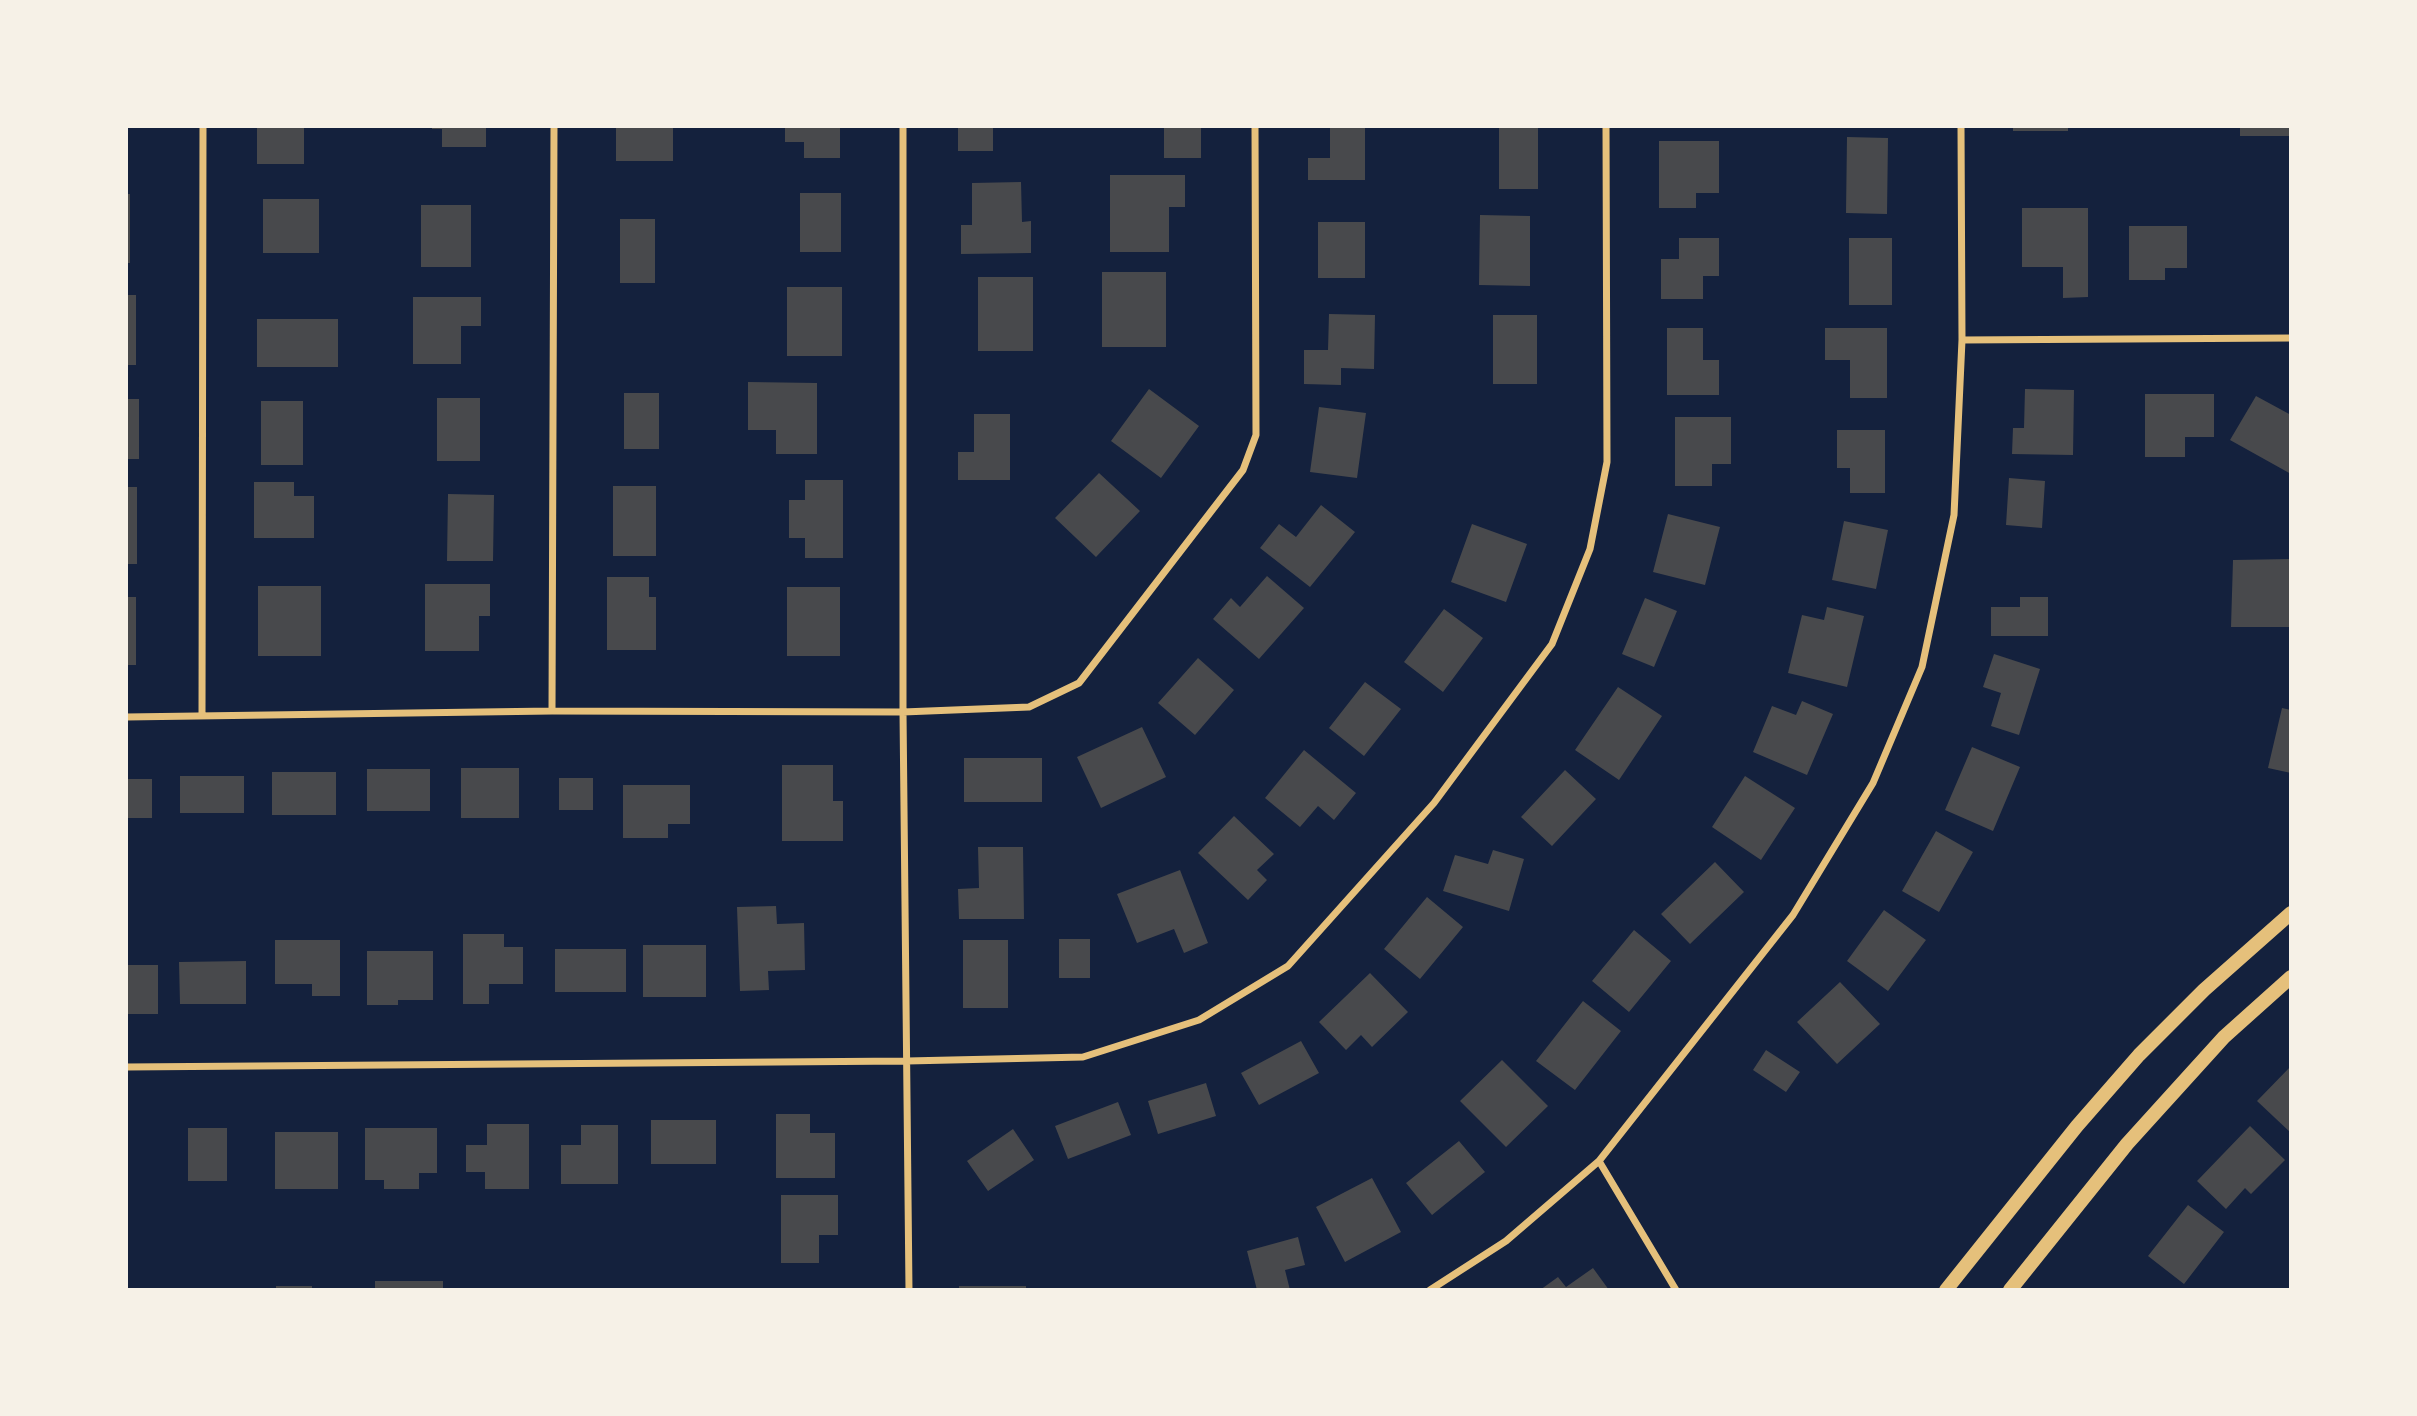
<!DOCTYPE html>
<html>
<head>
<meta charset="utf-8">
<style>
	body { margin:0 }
	#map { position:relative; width:2417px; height:1416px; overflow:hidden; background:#14213d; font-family:"Asap Condensed",sans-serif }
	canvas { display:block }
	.frame { position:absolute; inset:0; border:128px solid #f6f1e7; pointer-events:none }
</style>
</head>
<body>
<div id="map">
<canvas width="2417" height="1416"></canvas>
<div class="frame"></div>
</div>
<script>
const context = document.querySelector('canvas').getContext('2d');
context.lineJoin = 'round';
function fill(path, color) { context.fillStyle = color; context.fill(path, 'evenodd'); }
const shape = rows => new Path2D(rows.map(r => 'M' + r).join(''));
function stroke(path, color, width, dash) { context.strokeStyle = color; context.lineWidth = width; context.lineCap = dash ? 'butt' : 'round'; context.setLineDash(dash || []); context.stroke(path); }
const building = shape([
	[257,126,304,126,304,164,257,164],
	[432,126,486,126,486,147,442,147,442,129,432,129],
	[616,126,673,126,673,161,616,161],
	[785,126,840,126,840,158,804,158,804,142,785,142],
	[958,126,993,126,993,151,958,151],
	[1164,126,1201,126,1201,158,1164,158],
	[1330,126,1365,126,1365,180,1308,180,1308,158,1330,158],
	[1499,126,1538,126,1538,189,1499,189],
	[2013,126,2068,126,2068,131,2013,131],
	[2240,126,2291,126,2291,136,2240,136],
	[1847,137,1888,138,1887,214,1846,213],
	[1659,141,1719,141,1719,193,1696,193,1696,208,1659,208],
	[1110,175,1185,175,1185,207,1169,207,1169,252,1110,252],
	[1021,182,1022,222,1031,221,1031,253,961,254,961,225,972,225,972,183],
	[800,193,841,193,841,252,800,252],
	[126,194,130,194,130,263,126,263],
	[263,199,319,199,319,253,263,253],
	[421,205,471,205,471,267,421,267],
	[2022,208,2088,208,2088,297,2063,298,2063,267,2022,267],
	[1480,215,1530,216,1530,286,1479,285],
	[620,219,655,219,655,283,620,283],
	[1318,222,1365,222,1365,278,1318,278],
	[2129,226,2187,226,2187,268,2165,268,2165,280,2129,280],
	[1679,238,1719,238,1719,276,1703,276,1703,299,1661,299,1661,259,1679,259],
	[1849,238,1892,238,1892,305,1849,305],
	[1102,272,1166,272,1166,347,1102,347],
	[978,277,1033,277,1033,351,978,351],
	[787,287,842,287,842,356,787,356],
	[126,295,136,295,136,365,126,365],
	[413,297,481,297,481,326,461,326,461,364,413,364],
	[1329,314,1375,315,1374,369,1341,368,1341,385,1304,384,1304,350,1328,350],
	[1493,315,1537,315,1537,384,1493,384],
	[257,319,338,319,338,367,257,367],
	[1667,328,1703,328,1703,360,1719,360,1719,395,1667,395],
	[1825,328,1887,328,1887,398,1850,398,1850,360,1825,360],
	[748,382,817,383,817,454,776,454,776,430,748,430],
	[1149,389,1199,426,1161,478,1111,441],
	[2025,389,2074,390,2073,455,2012,454,2013,428,2024,428],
	[624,393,659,393,659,449,624,449],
	[2145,394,2214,394,2214,437,2185,437,2185,457,2145,457],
	[2256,396,2291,415,2291,474,2230,440],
	[437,398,480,398,480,461,437,461],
	[126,399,139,399,139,459,126,459],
	[261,401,303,401,303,465,261,465],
	[1319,407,1366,413,1357,478,1310,472],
	[974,414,1010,414,1010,480,958,480,958,452,974,452],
	[1675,417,1731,417,1731,464,1712,464,1712,486,1675,486],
	[1837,430,1885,430,1885,493,1850,493,1850,468,1837,468],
	[1099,473,1140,511,1096,557,1055,518],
	[2009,478,2045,481,2042,528,2006,525],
	[805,480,843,480,843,558,805,558,805,538,789,538,789,500,805,500],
	[254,482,294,482,294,496,314,496,314,538,254,538],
	[613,486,656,486,656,556,613,556],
	[126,487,137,487,137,564,126,564],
	[448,494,494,495,493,561,447,561],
	[1321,505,1355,532,1310,587,1260,548,1279,524,1296,537],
	[1668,514,1720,527,1705,585,1653,572],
	[1844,521,1888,530,1876,589,1832,580],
	[1472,524,1527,544,1506,602,1451,582],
	[2291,559,2291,627,2231,627,2233,560],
	[1267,576,1304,608,1259,659,1213,619,1231,598,1240,607],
	[607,577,649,577,649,597,656,597,656,650,607,650],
	[425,584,490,584,490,616,479,616,479,651,425,651],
	[258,586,321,586,321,656,258,656],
	[787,587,840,587,840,656,787,656],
	[126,597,136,597,136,665,126,665],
	[2020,597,2048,597,2048,636,1991,636,1991,607,2020,607],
	[1645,598,1677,611,1654,667,1622,654],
	[1827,607,1864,616,1847,687,1788,673,1802,615,1824,620],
	[1444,609,1483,638,1443,692,1404,662],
	[1994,654,2040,669,2019,735,1991,726,2001,693,1983,687],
	[1198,658,1234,690,1195,735,1158,703],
	[1365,682,1401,709,1364,756,1329,728],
	[1618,687,1662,716,1619,780,1575,750],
	[1802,701,1833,714,1807,775,1753,752,1772,706,1796,715],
	[2282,708,2291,710,2291,773,2268,768],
	[1142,727,1166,777,1101,808,1077,757],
	[1972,747,2020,767,1993,831,1945,810],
	[1304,750,1356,793,1334,820,1318,806,1300,827,1265,798],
	[964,758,1042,758,1042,802,964,802],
	[782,765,833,765,833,801,843,801,843,841,782,841],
	[461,768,519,768,519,818,461,818],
	[367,769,430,769,430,811,367,811],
	[1565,770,1596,799,1552,846,1521,817],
	[272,772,336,772,336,815,272,815],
	[180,776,244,776,244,813,180,813],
	[1745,776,1795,808,1761,860,1712,827],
	[559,778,593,778,593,810,559,810],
	[126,779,152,779,152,818,126,818],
	[623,785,690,785,690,824,668,824,668,838,623,838],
	[1234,816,1274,854,1257,870,1267,880,1248,900,1198,853],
	[1936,831,1973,852,1939,912,1902,891],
	[978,847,1023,847,1024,919,959,919,958,889,979,888],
	[1493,850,1524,859,1509,911,1443,891,1455,855,1488,864],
	[1715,862,1744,892,1690,944,1661,914],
	[1180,870,1208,943,1184,953,1174,929,1137,943,1117,894],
	[1427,897,1463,927,1420,979,1384,949],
	[776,906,777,924,804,923,805,970,768,971,769,990,740,991,737,907],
	[1884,910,1926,940,1888,991,1847,961],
	[1634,930,1671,961,1629,1012,1592,981],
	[463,934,504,934,504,947,523,947,523,984,489,984,489,1004,463,1004],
	[1059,939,1090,939,1090,978,1059,978],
	[275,940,340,940,340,996,312,996,312,984,275,984],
	[963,940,1008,940,1008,1008,963,1008],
	[643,945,706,945,706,997,643,997],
	[555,949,626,949,626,992,555,992],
	[367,951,433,951,433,1000,398,1000,398,1005,367,1005],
	[246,961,246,1004,180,1004,179,962],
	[126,965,158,965,158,1014,126,1014],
	[1370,973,1408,1012,1372,1047,1361,1035,1346,1050,1319,1022],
	[1840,982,1880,1024,1837,1064,1797,1022],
	[1583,1001,1621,1031,1575,1090,1536,1061],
	[1301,1041,1319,1073,1259,1105,1241,1073],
	[1766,1050,1800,1072,1786,1092,1753,1070],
	[1502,1060,1548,1106,1506,1147,1460,1101],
	[2291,1066,2291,1133,2257,1101],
	[1206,1083,1216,1116,1158,1134,1148,1101],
	[1118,1102,1131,1135,1068,1159,1055,1126],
	[776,1114,810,1114,810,1133,835,1133,835,1178,776,1178],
	[651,1120,716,1120,716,1164,651,1164],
	[487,1124,529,1124,529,1189,485,1189,485,1172,466,1172,466,1145,487,1145],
	[581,1125,618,1125,618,1184,561,1184,561,1145,581,1145],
	[2250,1126,2285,1160,2251,1194,2245,1188,2226,1209,2197,1181],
	[188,1128,227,1128,227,1181,188,1181],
	[365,1128,437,1128,437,1173,419,1173,419,1189,384,1189,384,1180,365,1180],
	[1013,1129,1034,1160,988,1191,967,1161],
	[275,1132,338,1132,338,1189,275,1189],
	[1459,1141,1485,1172,1432,1215,1406,1183],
	[1372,1178,1401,1232,1345,1262,1316,1207],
	[781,1195,838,1195,838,1235,819,1235,819,1263,781,1263],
	[2188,1205,2224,1232,2184,1284,2148,1256],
	[1298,1237,1305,1265,1285,1270,1290,1290,1257,1290,1247,1251],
	[1593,1268,1609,1290,1540,1290,1558,1277,1566,1287],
	[375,1281,443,1281,443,1290,375,1290],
	[276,1286,312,1286,312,1290,276,1290],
	[959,1286,1026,1286,1026,1290,959,1290]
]);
const minor = shape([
	[903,126,903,712,909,1290],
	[1962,340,2291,338],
	[552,711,554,126],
	[202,716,203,126],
	[126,717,552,711,903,712,1029,707,1079,683,1243,470,1256,435,1255,126],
	[126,1067,907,1061,1083,1057,1199,1020,1288,966,1434,803,1552,644,1590,549,1607,462,1606,126],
	[1599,1161,1676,1290],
	[1430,1290,1506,1241,1599,1161,1793,915,1873,783,1922,667,1954,515,1962,340,1961,126]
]);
const secondary = shape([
	[1946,1290,2077,1126,2139,1055,2204,990,2291,913],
	[2010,1290,2127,1144,2224,1037,2291,977]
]);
fill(building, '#48494c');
stroke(minor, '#e5c07b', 7);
stroke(secondary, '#e5c07b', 14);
</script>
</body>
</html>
